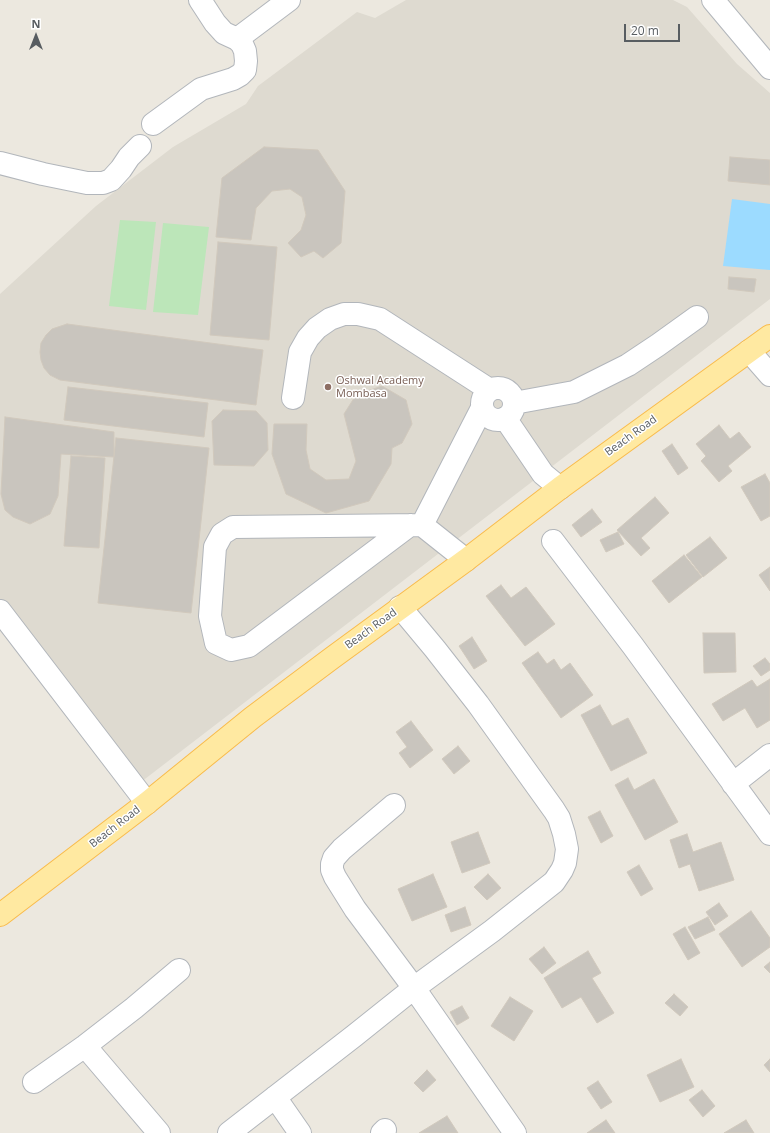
<!DOCTYPE html>
<html>
<head>
<meta charset="utf-8">
<style>
	body { margin:0 }
	#map { position:relative; width:770px; height:1133px; overflow:hidden; background:#ece8df; font-family:"Open Sans",sans-serif }
	canvas { display:block }
	.north { position:absolute; left:16px; top:16px; width:40px; height:40px; -webkit-text-stroke:3px #fff; paint-order:stroke; rotate:0deg; font-size:11px; font-weight:700; line-height:16px; text-align:center; color:#585d61 }
	.north::after { content:''; display:block; margin:auto; width:14px; height:18px; background:#585d61; clip-path:polygon(50% 0,100% 100%,50% 72%,0 100%) }
	.scale { position:absolute; left:624px; top:24px; width:56px; height:18px; box-sizing:border-box; border:2px solid #585d61; border-top:0; padding-left:5px; font-size:12px; line-height:14px; white-space:nowrap; color:#585d61; -webkit-text-stroke:3px #fff; paint-order:stroke }
</style>
</head>
<body>
<div id="map">
<canvas width="770" height="1133"></canvas>
<div class="north">N</div>
<div class="scale">20 m</div>
</div>
<script>
const context = document.querySelector('canvas').getContext('2d');
context.lineJoin = 'round';
function fill(path, color) { context.fillStyle = color; context.fill(path, 'evenodd'); }
const shape = rows => new Path2D(rows.map(r => 'M' + r).join(''));
function stroke(path, color, width, dash) { context.strokeStyle = color; context.lineWidth = width; context.lineCap = dash ? 'butt' : 'round'; context.setLineDash(dash || []); context.stroke(path); }
function drawText(font, color, halo, rows, align = 'center') {
  context.font = font + ' "Open Sans",sans-serif'; context.lineWidth = 3; context.setLineDash([]); context.textBaseline = 'middle'; context.strokeStyle = halo; context.fillStyle = color; for (const [text, x, y, turn = 0] of rows) {
    context.save(); context.translate(x, y); context.rotate((+turn || 0) * Math.PI / 180); context.textAlign = isNaN(turn) ? turn : align; if (halo) context.strokeText(text, 0, 0); context.fillText(text, 0, 0); context.restore();
  }
}
const education = shape([
	[406,0,673,0,687,7,737,64,770,93,770,299,141,782,0,599,0,294,96,206,173,147,246,104,258,86,357,12,375,18]
]);
const green = shape([
	[120,220,156,222,146,310,109,306],
	[163,223,209,227,198,315,153,312]
]);
const water = shape([
	[732,199,770,204,770,270,723,266]
]);
const building = shape([
	[264,147,318,150,345,191,341,243,323,258,314,251,301,257,288,243,301,230,306,215,302,197,290,189,272,191,256,208,251,240,216,237,222,178,264,147],
	[730,157,770,160,770,185,728,181,730,157],
	[218,242,277,247,269,340,210,335,218,242],
	[729,277,756,279,754,292,728,289,729,277],
	[67,324,263,350,256,405,60,380,50,375,44,368,41,360,40,352,41,343,46,335,52,329,67,324],
	[382,386,406,400,412,424,402,443,392,448,391,464,369,501,326,513,286,494,272,454,274,424,307,424,306,450,310,469,326,480,349,479,356,461,344,414,356,395,382,386],
	[68,387,208,403,204,437,64,420,68,387],
	[223,410,256,411,267,423,268,450,254,466,214,465,212,421,223,410],
	[5,417,114,432,114,457,61,454,58,496,50,514,30,524,13,517,5,510,1,494,5,417],
	[719,425,730,439,739,432,751,447,728,466,732,471,719,482,701,461,706,456,696,444,719,425],
	[116,438,209,448,191,613,98,603,116,438],
	[672,444,688,468,678,475,662,451,672,444],
	[71,456,105,458,99,548,64,546,71,456],
	[765,474,770,483,770,516,761,521,741,487,765,474],
	[655,497,669,513,641,538,650,548,641,556,617,530,655,497],
	[592,509,602,522,581,537,572,525,592,509],
	[618,532,624,544,606,552,600,540,618,532],
	[710,537,727,558,703,577,686,555,710,537],
	[684,555,702,577,669,603,652,581,684,555],
	[770,567,770,591,759,575,770,567],
	[501,585,511,598,526,587,555,624,525,646,486,596,501,585],
	[703,633,735,633,736,672,704,673,703,633],
	[472,637,487,661,474,669,459,646,472,637],
	[538,652,547,664,554,659,561,670,570,663,593,695,561,718,522,663,538,652],
	[765,658,770,664,770,670,761,676,753,666,765,658],
	[770,679,770,720,757,728,745,708,723,721,712,704,752,680,757,687,770,679],
	[600,705,612,726,628,718,647,753,611,771,581,715,600,705],
	[411,721,433,750,410,768,399,753,407,747,396,732,411,721],
	[458,746,470,761,454,774,442,759,458,746],
	[628,778,634,790,654,779,678,822,645,840,615,785,628,778],
	[600,811,613,836,601,843,588,817,600,811],
	[478,832,490,863,462,873,451,842,478,832],
	[687,834,693,852,721,842,734,880,699,891,690,864,679,868,670,840,687,834],
	[639,865,653,889,641,896,627,872,639,865],
	[433,874,447,907,412,921,398,889,433,874],
	[488,874,501,888,487,900,474,887,488,874],
	[719,903,728,916,715,925,706,912,719,903],
	[465,907,471,925,451,932,445,915,465,907],
	[751,911,770,938,770,947,742,967,719,934,751,911],
	[708,917,715,930,695,939,688,927,708,917],
	[685,927,700,953,688,960,673,934,685,927],
	[544,947,556,963,542,974,529,959,544,947],
	[588,951,601,973,592,978,614,1013,597,1023,581,997,562,1008,544,978,588,951],
	[770,962,770,973,764,967,770,962],
	[674,994,688,1007,680,1016,665,1003,674,994],
	[510,997,533,1011,514,1041,491,1026,510,997],
	[462,1006,469,1018,457,1025,450,1012,462,1006],
	[681,1059,694,1087,660,1102,647,1075,681,1059],
	[770,1059,770,1072,764,1065,770,1059],
	[427,1070,436,1080,423,1092,414,1083,427,1070],
	[598,1081,612,1102,601,1109,587,1088,598,1081],
	[702,1090,715,1106,703,1117,689,1100,702,1090],
	[447,1116,458,1133,419,1133,447,1116],
	[606,1120,615,1133,587,1133,606,1120],
	[746,1120,754,1133,724,1133,746,1120]
]);
const minor = shape([
	[713,0,770,68],
	[237,39,289,0],
	[153,124,201,89,233,79,240,75,245,70,246,61,245,51,242,44,237,39,224,33,215,23,200,0],
	[0,163,43,174,87,183,103,183,111,180,121,169,129,157,140,146],
	[749,351,770,375],
	'482 404a16 16 0 1 1 32 0a16 16 0 1 1-32 0Z',
	[293,398,300,352,308,338,317,328,330,319,344,314,358,314,380,319,490,390],
	[514,403,574,392,628,365,658,345,697,317],
	[505,418,543,474,560,488],
	[410,525,249,646,231,650,216,643,210,616,215,547,222,534,233,527,422,525,466,560],
	[422,525,482,408],
	[553,541,633,646,770,834],
	[0,611,147,803],
	[733,784,770,755],
	[394,805,342,849,334,858,332,864,332,870,335,877,355,909,414,988,515,1133],
	[85,1046,159,1133],
	[34,1082,85,1046,134,1008,179,970],
	[275,1097,300,1133],
	[229,1133,354,1036,414,988,492,931,554,882,562,870,565,863,567,849,564,834,559,818,554,810,478,704,435,649,400,607],
	[382,1133,385,1130]
]);
const major = shape([
	[0,915,147,803,253,717,332,658,466,560,560,488,770,336]
]);
const markers = [
	[328,387,4,"#8d6e63"]
];
const educationNames = [
	["Oshwal Academy",336,381],
	["Mombasa",336,394]
];
const streetNames = [
	["Beach Road",631,436,-36],
	["Beach Road",371,629,-36],
	["Beach Road",115,827,-38]
];
fill(education, '#dedad0');
fill(green, '#bce6b9');
fill(water, '#9cdbff');
fill(building, '#c9c5be');
stroke(building, '#d1c9bd', 1);
stroke(minor, '#b2b6bb', 24);
stroke(major, '#f9bb4b', 24);
stroke(minor, '#fff', 22);
stroke(major, '#ffe9a1', 22);
for (const [x, y, r, color] of markers) { const dot = new Path2D(); dot.arc(x, y, r, 0, 2 * Math.PI); context.fillStyle = color; context.fill(dot); stroke(dot, '#fff', 1.5); }
drawText('11px', '#785e54', '#fff', educationNames, 'left');
drawText('11px', '#585d61', '#fff', streetNames);
</script>
</body>
</html>
